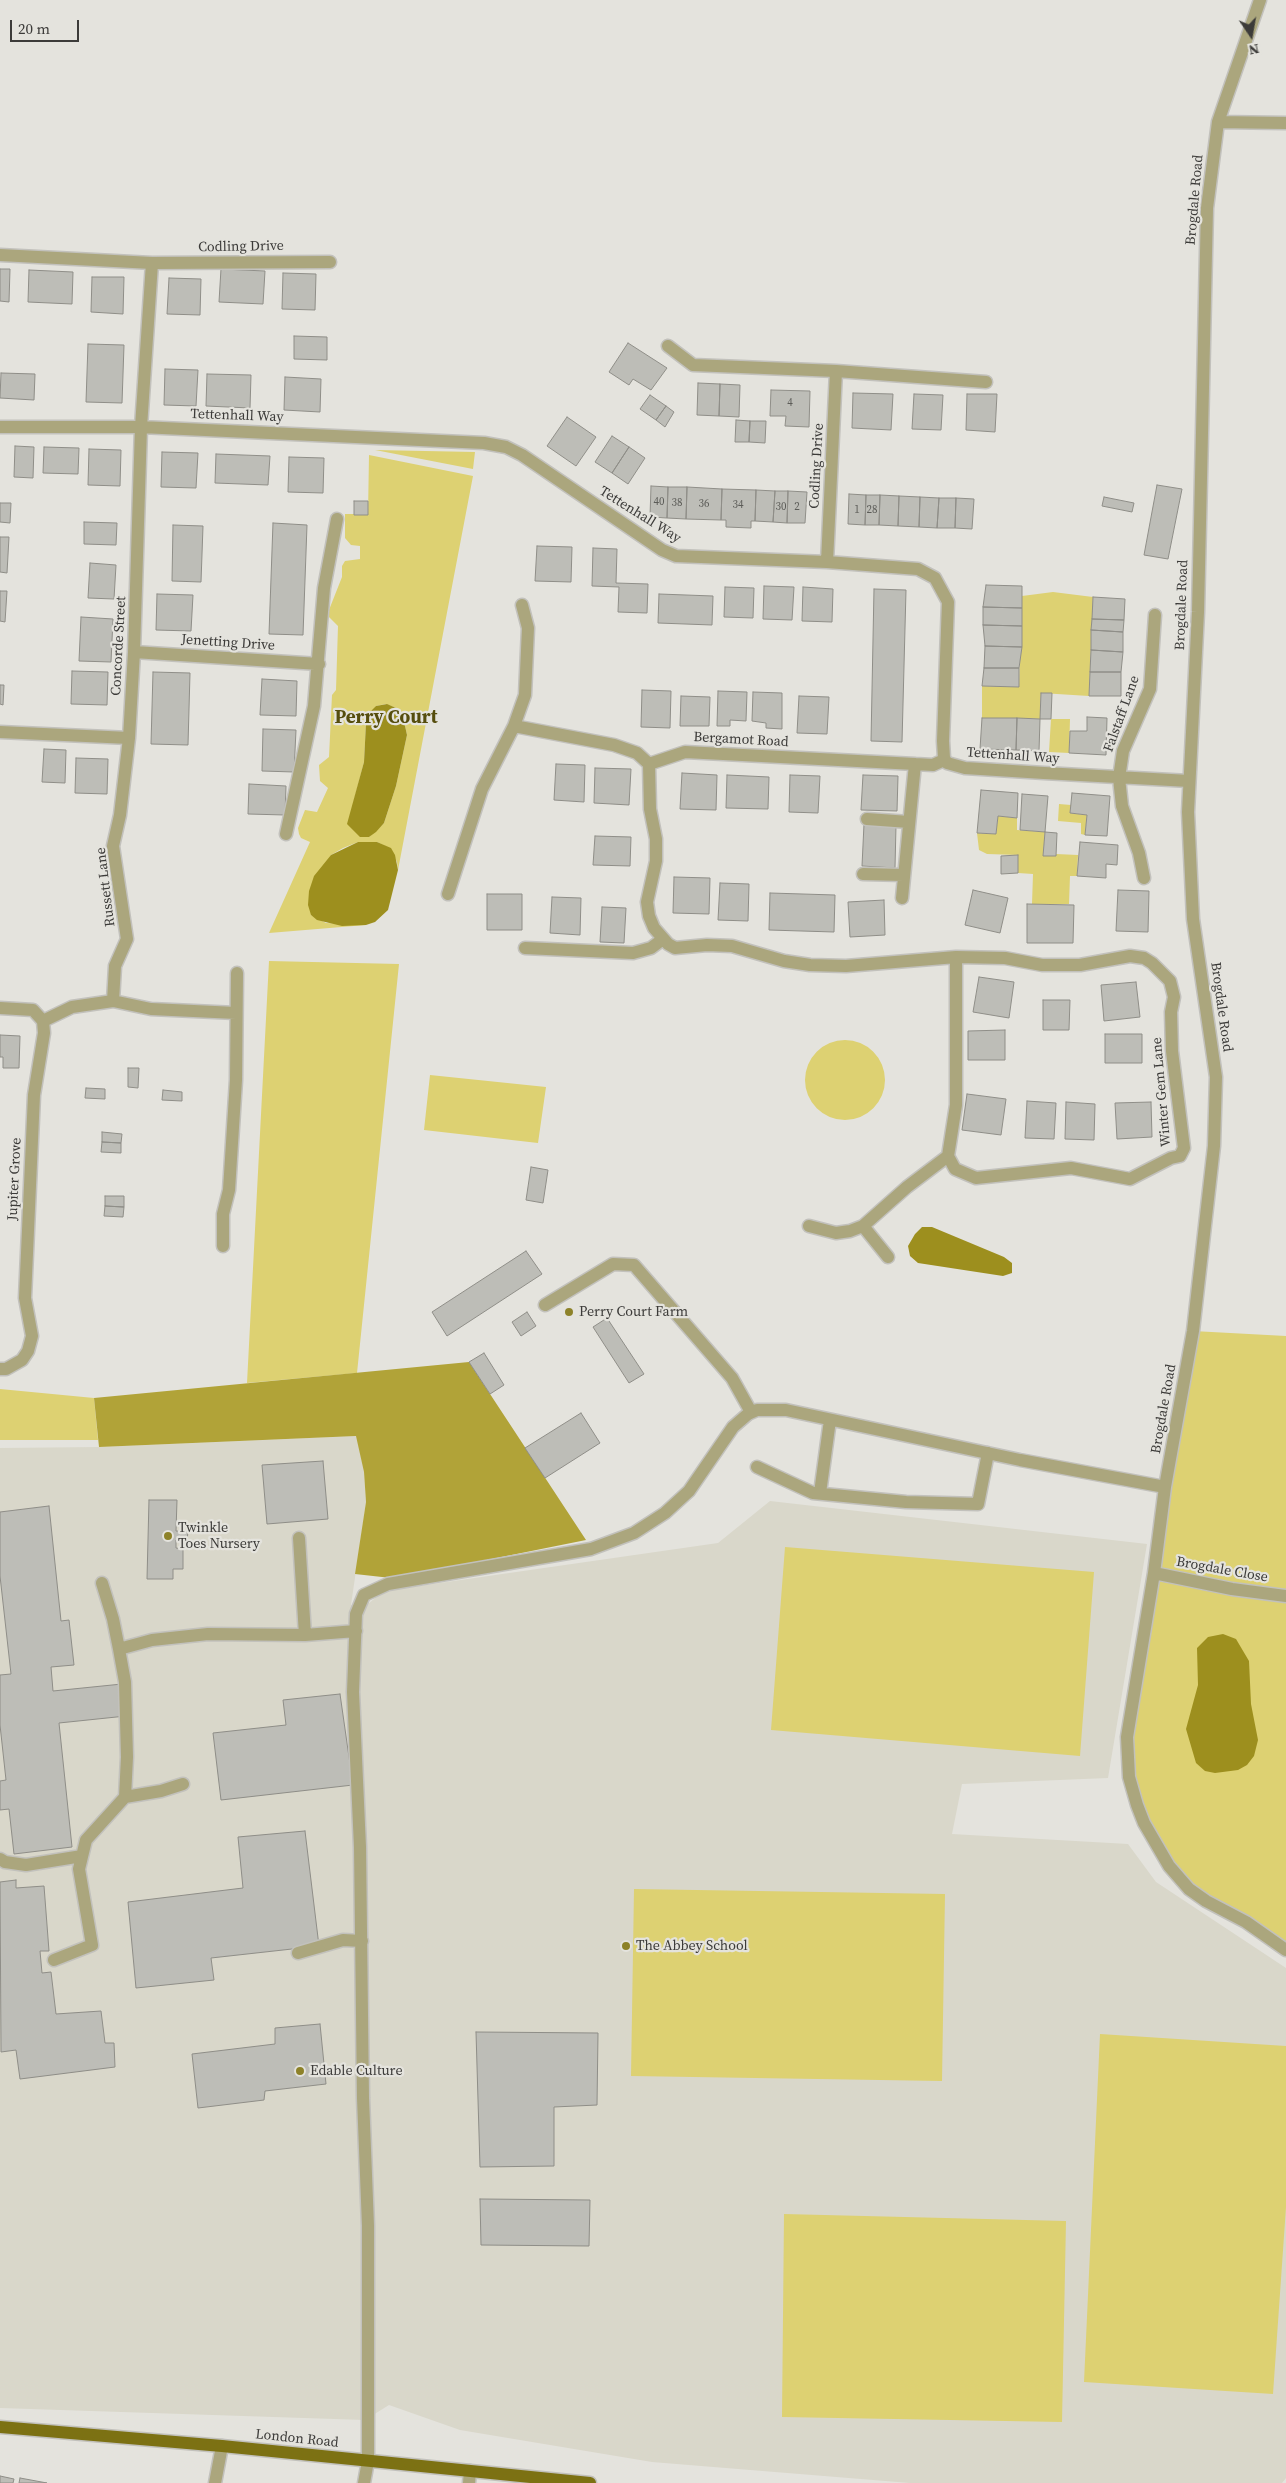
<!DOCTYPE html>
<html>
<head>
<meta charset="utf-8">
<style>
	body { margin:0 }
	#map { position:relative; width:1286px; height:2483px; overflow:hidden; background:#e4e3dd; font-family:"Source Serif 4",serif }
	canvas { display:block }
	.north { position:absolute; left:1226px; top:10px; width:50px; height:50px; -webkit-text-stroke:4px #e4e3dd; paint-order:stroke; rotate:168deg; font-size:14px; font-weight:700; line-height:20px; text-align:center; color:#3c3b39 }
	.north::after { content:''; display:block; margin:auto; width:18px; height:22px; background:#3c3b39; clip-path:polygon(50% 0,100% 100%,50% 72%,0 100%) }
	.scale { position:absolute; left:10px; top:20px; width:69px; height:22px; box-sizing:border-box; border:2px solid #3c3b39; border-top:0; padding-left:6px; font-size:15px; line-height:18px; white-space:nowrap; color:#3c3b39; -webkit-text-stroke:4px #e4e3dd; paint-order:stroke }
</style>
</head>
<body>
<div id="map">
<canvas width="1286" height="2483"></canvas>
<div class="north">N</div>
<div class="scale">20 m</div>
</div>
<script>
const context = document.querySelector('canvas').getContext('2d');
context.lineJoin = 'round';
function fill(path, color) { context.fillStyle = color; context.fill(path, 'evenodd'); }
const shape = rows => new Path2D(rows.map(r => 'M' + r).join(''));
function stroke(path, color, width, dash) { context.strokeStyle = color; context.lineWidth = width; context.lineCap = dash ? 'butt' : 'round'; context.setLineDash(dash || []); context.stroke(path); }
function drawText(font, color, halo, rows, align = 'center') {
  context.font = font + ' "Source Serif 4",serif'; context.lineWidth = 4.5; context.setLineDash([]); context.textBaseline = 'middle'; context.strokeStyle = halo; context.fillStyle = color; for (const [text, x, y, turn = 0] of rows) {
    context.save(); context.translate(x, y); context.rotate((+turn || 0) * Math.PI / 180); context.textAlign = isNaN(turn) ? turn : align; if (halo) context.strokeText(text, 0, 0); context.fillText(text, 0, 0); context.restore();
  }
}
const built = shape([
	[357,1436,364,1472,366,1502,351,1605,369,1603,384,1591,718,1543,770,1501,1147,1544,1108,1778,962,1784,952,1834,1128,1844,1156,1882,1286,1968,1286,2478,1282,2483,910,2483,652,2462,460,2430,389,2405,365,2420,0,2408,0,1448,99,1447]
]);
const green = shape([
	[375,450,475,452,473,469],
	[369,455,473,476,398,870,397,862,391,849,377,842,358,842,343,848,331,855,311,915,326,923,366,925,269,933,310,842,301,838,299,834,298,828,305,810,317,812,328,788,320,781,319,765,329,757,332,695,336,690,338,626,327,615,342,577,342,566,345,561,360,559,360,546,351,545,345,538,345,514,368,514],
	[386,704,396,708,403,717,407,735,396,786,384,823,369,837,353,804,364,762,366,723,376,706],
	[1053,592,1093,597,1089,696,1041,693,1040,719,982,718,982,686,1019,687,1022,596],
	[1051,719,1070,719,1069,753,1049,752],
	[1059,804,1071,805,1070,813,1087,815,1085,835,1081,834,1081,823,1058,821],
	[998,816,1017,818,1017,830,1045,832,1043,856,1055,856,1056,854,1078,855,1077,876,1070,876,1069,904,1032,904,1033,874,1018,873,1018,855,987,854,979,850,977,833,996,834],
	[269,961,399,964,357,1373,247,1383],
	'805 1080a40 40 0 1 1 80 0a40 40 0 1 1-80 0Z',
	[430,1075,546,1087,538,1143,424,1130],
	[1193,1331,1286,1336,1286,1950,1206,1901,1161,1854,1127,1763],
	[0,1389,94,1398,98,1440,0,1440],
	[785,1547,1094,1572,1080,1756,771,1730],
	[634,1889,945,1894,942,2081,631,2076],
	[1100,2034,1286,2046,1286,2207,1273,2394,1084,2382],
	[784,2214,1066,2221,1062,2422,782,2417]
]);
const forest = shape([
	[469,1362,586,1540,402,1577,391,1578,355,1574,366,1502,364,1472,356,1436,99,1447,94,1398]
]);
const water = shape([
	[387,704,396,708,403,717,407,735,396,786,384,823,376,832,369,837,360,837,347,824,364,762,366,723,371,711,376,706],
	[358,842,377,842,391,848,395,855,398,870,388,910,375,922,366,925,342,926,317,920,311,915,308,905,309,891,314,876,331,855],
	[922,1227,932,1227,1004,1257,1012,1263,1012,1273,1003,1276,918,1263,910,1256,908,1246,915,1234],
	[1223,1634,1236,1639,1249,1661,1251,1704,1258,1740,1254,1756,1247,1765,1238,1770,1215,1773,1205,1771,1196,1763,1186,1729,1198,1685,1197,1648,1208,1637]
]);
const building = shape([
	[0,269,10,269,9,302,0,301,0,269],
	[221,269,265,271,263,304,219,302,221,269],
	[29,270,73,272,72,304,28,302,29,270],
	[283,273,316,274,315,310,282,309,283,273],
	[92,277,124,277,123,314,91,312,92,277],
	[169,278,201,279,200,315,167,314,169,278],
	[294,336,327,337,327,360,294,359,294,336],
	[628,343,667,368,651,390,633,379,629,385,609,372,628,343],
	[88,344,124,345,122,403,86,402,88,344],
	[165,369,198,370,196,406,164,405,165,369],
	[1,373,35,374,34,400,0,398,1,373],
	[207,374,251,375,250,408,206,406,207,374],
	[285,377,321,379,320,412,284,410,285,377],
	[698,383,720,384,719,416,697,415,698,383],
	[720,384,740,385,739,417,719,416,720,384],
	[771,390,810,391,809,427,785,426,786,416,770,416,771,390],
	[853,393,893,394,891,430,852,428,853,393],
	[914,394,943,395,941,430,912,429,914,394],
	[967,394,997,394,995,432,966,430,967,394],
	[650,395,666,406,656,420,640,409,650,395],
	[666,406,674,412,665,427,656,420,666,406],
	[567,417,596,437,576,466,547,446,567,417],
	[736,420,750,421,749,442,735,442,736,420],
	[750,421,766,421,765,443,749,442,750,421],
	[612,436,629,447,612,473,595,462,612,436],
	[15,446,34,447,33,478,14,477,15,446],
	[44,447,79,448,78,474,43,473,44,447],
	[629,447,645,458,628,484,612,473,629,447],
	[89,449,121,450,120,486,88,485,89,449],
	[162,452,198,453,196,488,161,487,162,452],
	[216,454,270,456,268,485,215,483,216,454],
	[289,457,324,458,323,493,288,492,289,457],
	[1157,485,1182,489,1168,559,1144,555,1157,485],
	[651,486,668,487,667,518,650,517,651,486],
	[668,487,687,487,686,519,667,518,668,487],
	[687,487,722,489,721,520,686,519,687,487],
	[722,489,756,490,755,521,751,521,751,528,726,527,726,520,721,520,722,489],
	[756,490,775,491,773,522,755,521,756,490],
	[775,491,788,491,787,523,773,522,775,491],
	[788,491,807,492,805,523,787,523,788,491],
	[849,494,866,495,865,525,848,524,849,494],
	[866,495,880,495,879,525,865,525,866,495],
	[880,495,899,496,898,526,879,525,880,495],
	[899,496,920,497,919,527,898,526,899,496],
	[920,497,939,498,937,528,919,527,920,497],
	[1104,497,1134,503,1132,512,1102,506,1104,497],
	[939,498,956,498,955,528,937,528,939,498],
	[956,498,974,499,972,529,955,528,956,498],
	[354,501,368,501,368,515,354,515,354,501],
	[0,503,11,503,10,523,0,522,0,503],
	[84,522,117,523,116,545,84,544,84,522],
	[273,523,307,525,303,635,269,634,273,523],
	[173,525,203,526,201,582,172,581,173,525],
	[0,537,9,537,7,573,0,572,0,537],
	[537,546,572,547,571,582,535,581,537,546],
	[593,548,617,549,616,583,648,584,647,613,618,612,619,587,592,586,593,548],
	[90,563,116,565,114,599,88,598,90,563],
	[986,585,1022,586,1022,608,983,607,986,585],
	[764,586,794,587,792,620,763,619,764,586],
	[725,587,754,588,753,618,724,617,725,587],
	[803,587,833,589,832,622,802,621,803,587],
	[874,589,906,590,902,742,871,741,874,589],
	[0,591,7,591,5,622,0,621,0,591],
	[157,594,193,595,191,631,156,630,157,594],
	[659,594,713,596,712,625,658,623,659,594],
	[1093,597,1125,599,1124,620,1092,619,1093,597],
	[983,607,1022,608,1022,626,983,625,983,607],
	[81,617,113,619,111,662,79,661,81,617],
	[1092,619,1124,620,1123,632,1091,630,1092,619],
	[983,625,1022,626,1022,647,985,646,983,625],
	[1091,630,1123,632,1123,652,1091,650,1091,630],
	[985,646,1022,647,1019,668,984,668,985,646],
	[1091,650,1123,652,1121,672,1090,672,1091,650],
	[984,668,1019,668,1019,687,982,686,984,668],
	[72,671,108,672,107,705,71,704,72,671],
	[153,672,190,673,188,745,151,744,153,672],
	[1090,672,1121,672,1121,696,1089,696,1090,672],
	[262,679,297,681,296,716,260,715,262,679],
	[0,685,4,685,3,705,0,704,0,685],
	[642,690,671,691,670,728,641,727,642,690],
	[718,691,747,692,746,721,730,720,730,726,717,726,718,691],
	[753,692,782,693,782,729,766,728,766,723,752,721,753,692],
	[1041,693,1052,693,1051,719,1040,719,1041,693],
	[681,696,710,697,709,726,680,726,681,696],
	[799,696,829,697,827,734,797,733,799,696],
	[1087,717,1107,718,1106,755,1069,753,1070,731,1087,731,1087,717],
	[982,718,1017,718,1016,750,980,749,982,718],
	[1017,718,1040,719,1039,751,1016,750,1017,718],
	[263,729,296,730,294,772,262,771,263,729],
	[44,749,66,750,65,783,42,782,44,749],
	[76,758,108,759,107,794,75,793,76,758],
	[556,764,585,765,584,802,554,800,556,764],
	[595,768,631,769,629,805,594,803,595,768],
	[682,773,717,775,716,810,680,809,682,773],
	[727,775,769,777,768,809,726,808,727,775],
	[790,775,820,776,818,813,789,812,790,775],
	[863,775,898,776,897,811,861,810,863,775],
	[249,784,286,786,285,815,248,814,249,784],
	[981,790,1018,793,1017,818,998,816,996,834,977,833,981,790],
	[1072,793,1110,796,1107,836,1085,835,1087,815,1070,813,1072,793],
	[1022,794,1048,796,1045,832,1020,830,1022,794],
	[864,824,896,825,895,868,862,866,864,824],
	[1045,832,1057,833,1056,856,1043,856,1045,832],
	[595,836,631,837,630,866,593,865,595,836],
	[1080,842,1118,845,1117,865,1106,864,1106,878,1077,876,1080,842],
	[1018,855,1018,873,1001,874,1001,856,1018,855],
	[674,877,710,878,709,914,673,913,674,877],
	[720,883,749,884,748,921,718,920,720,883],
	[973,890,1008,898,1000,933,965,925,973,890],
	[1118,890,1149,891,1148,932,1116,931,1118,890],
	[770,893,835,895,834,932,769,930,770,893],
	[487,894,522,894,522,930,487,930,487,894],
	[552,897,581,898,580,935,550,933,552,897],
	[884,900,885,935,850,937,848,902,884,900],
	[1027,904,1074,905,1073,943,1027,943,1027,904],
	[602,907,626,908,624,943,600,942,602,907],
	[979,977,1014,982,1009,1018,973,1012,979,977],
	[1136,982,1140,1017,1104,1021,1101,985,1136,982],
	[1043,1000,1070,1000,1069,1030,1043,1030,1043,1000],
	[1005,1030,1005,1060,968,1060,968,1031,1005,1030],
	[1105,1034,1142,1034,1142,1063,1105,1063,1105,1034],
	[0,1035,20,1036,19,1068,3,1068,3,1057,0,1057,0,1035],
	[128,1068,139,1068,138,1088,128,1087,128,1068],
	[86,1088,105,1089,105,1099,85,1098,86,1088],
	[163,1090,182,1092,182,1101,162,1100,163,1090],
	[967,1094,1006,1099,1001,1135,962,1130,967,1094],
	[1027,1101,1056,1103,1054,1139,1025,1138,1027,1101],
	[1066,1102,1095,1104,1094,1140,1065,1139,1066,1102],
	[1151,1102,1152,1137,1117,1139,1115,1103,1151,1102],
	[102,1132,122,1134,121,1143,102,1142,102,1132],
	[102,1142,121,1143,121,1153,101,1152,102,1142],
	[531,1167,548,1170,543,1203,526,1200,531,1167],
	[105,1196,124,1196,124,1207,105,1206,105,1196],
	[105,1206,124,1207,123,1217,104,1216,105,1206],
	[526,1251,542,1274,447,1336,432,1312,526,1251],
	[527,1312,536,1326,521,1336,512,1322,527,1312],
	[607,1318,644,1374,629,1383,593,1327,607,1318],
	[484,1353,504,1385,490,1394,469,1362,484,1353],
	[581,1413,600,1443,545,1478,525,1448,581,1413],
	[323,1461,328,1519,267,1524,262,1465,323,1461],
	[149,1500,177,1500,176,1531,188,1532,187,1540,176,1540,176,1548,183,1549,183,1569,173,1569,173,1579,147,1579,149,1500],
	[49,1506,61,1621,69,1620,74,1665,51,1667,53,1691,122,1684,126,1716,59,1723,72,1847,14,1854,9,1809,0,1810,0,1781,6,1780,0,1725,0,1675,11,1674,0,1576,0,1512,49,1506],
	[340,1694,353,1785,221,1800,213,1733,286,1725,283,1700,340,1694],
	[305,1831,319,1946,211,1958,214,1980,136,1988,128,1902,243,1888,238,1837,305,1831],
	[16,1880,16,1888,44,1886,49,1951,40,1951,42,1973,51,1972,56,2014,101,2011,105,2043,114,2043,115,2067,20,2079,16,2050,1,2052,0,1882,16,1880],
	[320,2024,326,2084,265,2091,264,2100,198,2108,192,2054,275,2044,275,2028,320,2024],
	[476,2032,598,2033,597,2105,554,2107,554,2166,480,2167,476,2032],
	[480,2199,590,2200,589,2246,481,2245,480,2199],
	[0,2476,14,2479,13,2483,0,2483,0,2476],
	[20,2478,47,2483,19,2483,20,2478]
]);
const minor = shape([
	[1260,0,1218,122,1207,208,1198,612,1188,812,1193,919,1216,1077,1214,1146,1193,1331,1165,1487,1154,1573,1127,1737,1129,1777,1137,1805,1144,1823,1169,1866,1189,1889,1206,1901,1246,1922,1286,1950],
	[1218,122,1286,123],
	[0,255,152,263,330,262],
	[668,346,693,365,836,371,986,382],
	[0,427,141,427,484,443,506,447,522,455,662,550,676,556,827,562,918,569,935,578,948,602,943,741,944,758,947,763,965,768,1044,773,1189,781],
	[827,562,836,371],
	[134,652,319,664],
	[514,726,614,745,637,753,649,764,685,752,915,764,933,765,944,760],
	[0,732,129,738,134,652,141,427,152,263],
	[649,764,650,809,656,839,656,861,647,902,649,916,654,928,668,944,675,948,707,945,732,946,784,961,810,965,846,966,956,957,1005,958,1042,965,1080,965,1130,956,1144,958,1152,963,1170,981,1174,997,1171,1012,1172,1051,1184,1148,1180,1156,1171,1158,1130,1179,1071,1168,976,1178,955,1169,948,1156,956,1105,956,957],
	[867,819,909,822],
	[286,834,314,706,324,588,337,519],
	[863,874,904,875],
	[1144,878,1139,853,1122,806,1119,778,1123,751,1150,689,1155,615],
	[448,894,482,789,514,726,525,695,528,628,522,605],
	[902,898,915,764],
	[525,948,633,953,651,948,663,939],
	[113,1001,115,966,127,939,113,846,120,815,129,738],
	[0,1008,33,1010,43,1021,44,1033,34,1095,25,1298,32,1336,28,1351,22,1360,6,1369,0,1369],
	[43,1021,72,1007,113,1001,151,1009,236,1013],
	[809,1226,836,1233,850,1231,863,1226,907,1187,948,1156],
	[863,1226,888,1257],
	[223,1246,223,1214,229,1190,236,1080,237,973],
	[545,1305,613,1264,634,1265,732,1378,751,1412],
	[757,1467,813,1493,906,1502,978,1504,988,1453],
	[820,1493,830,1420],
	[299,1538,305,1635],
	[1154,1573,1232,1589,1286,1596],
	[102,1583,113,1619,119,1649],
	[125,1797,161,1791,183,1784],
	[0,1859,5,1862,26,1865,82,1856],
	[298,1953,343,1940,362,1941],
	[54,1960,92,1945,79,1869,86,1840,125,1797,127,1757,125,1682,119,1649,152,1640,208,1634,305,1635,356,1631],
	[215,2483,222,2446],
	[364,2483,368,2461,368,2226,363,2098,360,1847,353,1692,356,1614,364,1595,388,1584,591,1549,634,1533,665,1513,689,1491,733,1427,748,1414,757,1410,786,1410,1020,1460,1165,1487],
	[469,2483,470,2471]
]);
const major = shape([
	[0,2427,222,2446,590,2483]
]);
const markers = [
	[569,1312,5,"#8d8229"],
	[168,1536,5,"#8d8229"],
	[626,1946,5,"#8d8229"],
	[300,2071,5,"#8d8229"]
];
const numberNames = [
	["4",790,403],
	["40",659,502],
	["38",677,503],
	["36",704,504],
	["34",738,505],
	["30",781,507],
	["2",797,507],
	["1",857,510],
	["28",872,510]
];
const streetNames = [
	["Brogdale Road",1195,200,-85],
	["Codling Drive",241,247,-1],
	["Tettenhall Way",237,416,2],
	["Codling Drive",817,466,-87],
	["Tettenhall Way",640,515,32],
	["Brogdale Road",1182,605,-88],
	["Jenetting Drive",228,643,4],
	["Concorde Street",119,646,-87],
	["Falstaff Lane",1122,714,-70],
	["Bergamot Road",741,740,3],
	["Tettenhall Way",1013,756,4],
	["Russett Lane",106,887,-97],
	["Brogdale Road",1221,1007,82],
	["Winter Gem Lane",1162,1092,-95],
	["Jupiter Grove",15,1179,-87],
	["Brogdale Road",1164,1409,-80],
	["Brogdale Close",1222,1570,10],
	["London Road",297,2439,6]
];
const poiNames = [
	["Perry Court Farm",579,1312],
	["Twinkle",178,1528],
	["Toes Nursery",178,1544],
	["The Abbey School",636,1946],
	["Edable Culture",310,2071]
];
const districtNames = [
	["Perry Court",386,718]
];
fill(built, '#d9d7ca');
fill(green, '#ddd172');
fill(forest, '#b1a338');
fill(water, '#9d8f1e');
fill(building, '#bdbdb7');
stroke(building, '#8f8e88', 1);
stroke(minor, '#c2c1bc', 15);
stroke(major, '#c2c1bc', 15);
stroke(minor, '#aba67d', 12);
stroke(major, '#7c7113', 12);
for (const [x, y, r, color] of markers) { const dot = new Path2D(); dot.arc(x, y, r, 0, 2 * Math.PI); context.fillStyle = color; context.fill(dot); stroke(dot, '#e4e3dd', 2); }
drawText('11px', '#5c5c58', null, numberNames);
drawText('14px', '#3c3b39', '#e4e3dd', streetNames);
drawText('14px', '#3c3b39', '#e4e3dd', poiNames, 'left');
drawText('bold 19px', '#554d0d', '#e4e3dd', districtNames);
</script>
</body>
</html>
